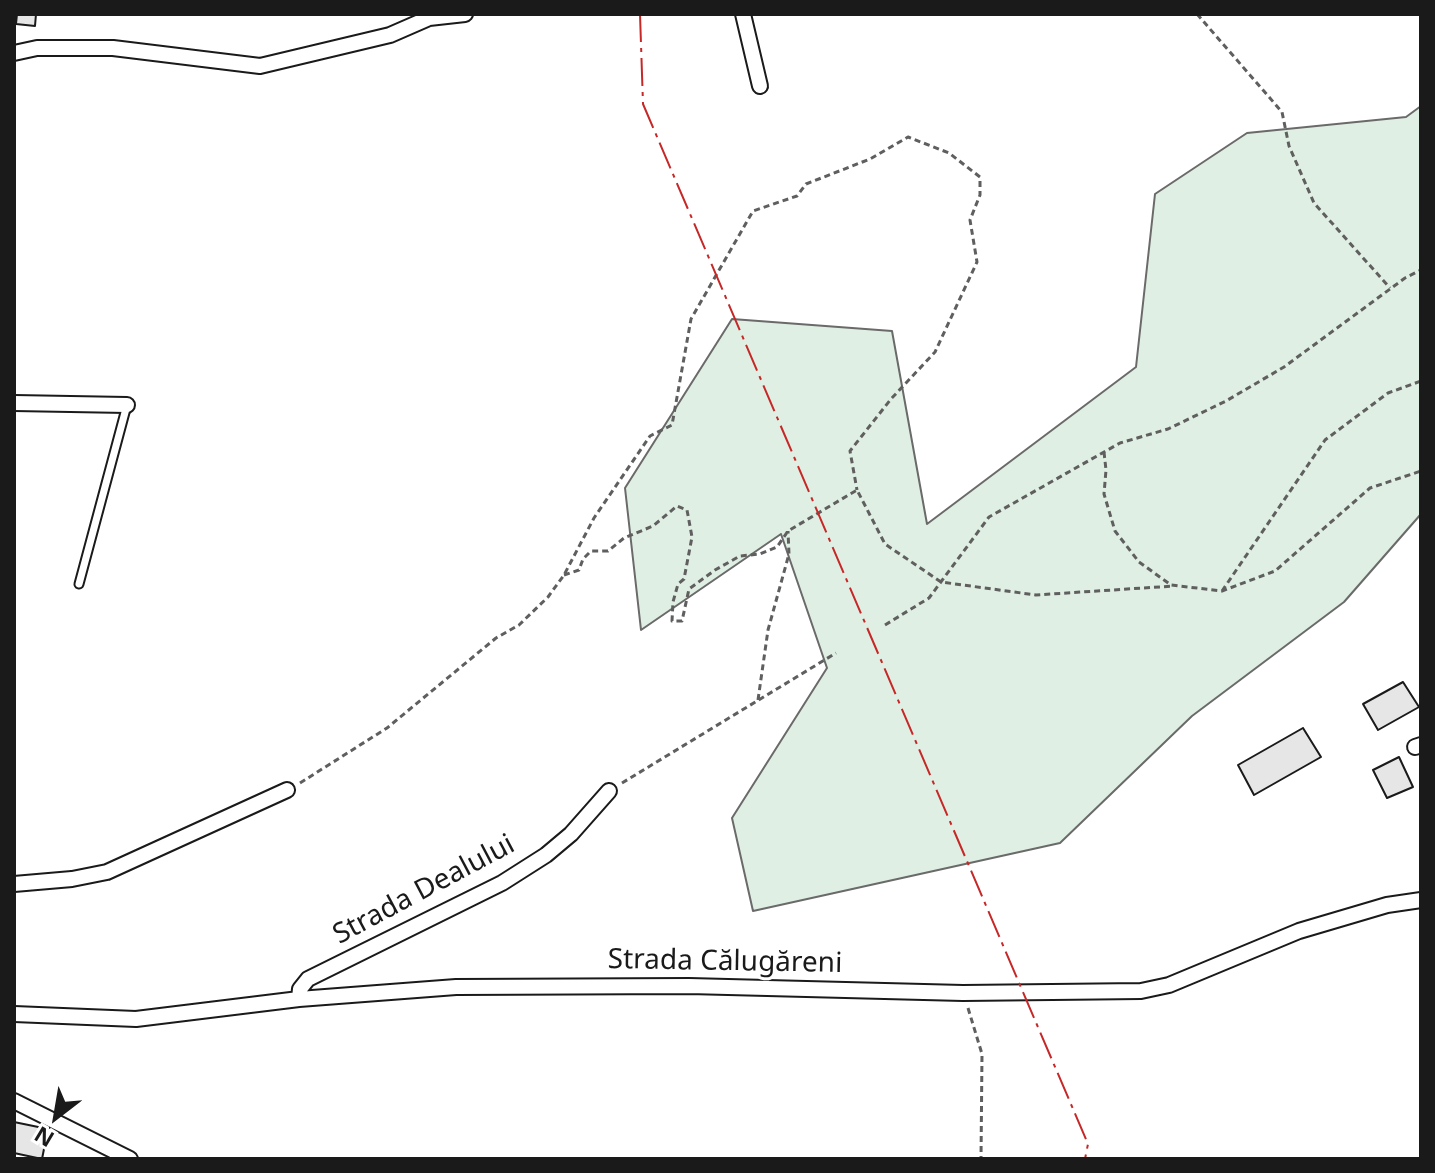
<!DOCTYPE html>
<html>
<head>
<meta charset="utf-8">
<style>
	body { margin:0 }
	#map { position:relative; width:1435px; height:1173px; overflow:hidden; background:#fff; font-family:"Noto Sans",sans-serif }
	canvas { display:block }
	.frame { position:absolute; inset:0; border:16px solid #1a1a1a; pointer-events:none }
	.north { position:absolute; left:16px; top:1077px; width:80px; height:80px; -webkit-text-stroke:6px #fff; paint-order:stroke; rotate:211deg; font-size:22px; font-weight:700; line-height:32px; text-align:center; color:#1a1a1a }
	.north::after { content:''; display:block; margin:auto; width:28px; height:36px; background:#1a1a1a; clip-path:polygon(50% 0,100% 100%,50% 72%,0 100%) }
</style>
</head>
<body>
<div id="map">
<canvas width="1435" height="1173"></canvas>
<div class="frame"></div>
<div class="north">N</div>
</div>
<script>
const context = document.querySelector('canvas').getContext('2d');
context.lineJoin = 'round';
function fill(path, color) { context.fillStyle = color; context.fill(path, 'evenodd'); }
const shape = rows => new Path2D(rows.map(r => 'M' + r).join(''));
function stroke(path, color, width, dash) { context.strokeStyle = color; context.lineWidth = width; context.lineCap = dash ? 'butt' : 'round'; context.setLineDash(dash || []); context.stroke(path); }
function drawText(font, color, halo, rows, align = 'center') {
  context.font = font + ' "Noto Sans",sans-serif'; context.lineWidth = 6; context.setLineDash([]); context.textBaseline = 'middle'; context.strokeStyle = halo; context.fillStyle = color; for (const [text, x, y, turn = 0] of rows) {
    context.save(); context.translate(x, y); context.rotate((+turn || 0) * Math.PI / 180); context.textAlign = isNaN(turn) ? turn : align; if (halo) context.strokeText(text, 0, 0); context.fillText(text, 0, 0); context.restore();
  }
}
const green = shape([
	[1421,106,1421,514,1344,602,1192,716,1060,843,753,911,732,818,827,668,781,534,641,630,625,488,732,319,892,331,927,524,1136,367,1155,194,1247,133,1406,117,1421,106]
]);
const building = shape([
	[17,14,36,14,35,26,16,24,17,14],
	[1403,682,1419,707,1378,730,1363,704,1403,682],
	[1303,728,1321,757,1254,795,1238,765,1303,728],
	[1399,757,1413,787,1387,798,1373,770,1399,757],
	[14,1122,48,1129,42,1159,14,1153,14,1122]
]);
const path = shape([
	[1197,14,1282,112,1289,146,1314,203,1390,288],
	[1104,452,1106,470,1104,494,1115,531,1139,562,1171,585,1222,591,1275,571,1370,488,1421,471],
	[564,575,579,570,583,559,591,551,608,551,624,538,653,526,677,506,687,510,692,537,684,579,678,584,673,602,672,621,682,621,689,589,715,570,740,556,760,554,777,547,788,531,857,490,885,544,941,582,1036,595,1174,586],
	[1222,591,1325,440,1388,393,1421,381],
	[885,625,929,598,989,517,1120,443,1168,429,1226,401,1284,367,1405,278,1421,270],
	[758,700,768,630,789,554,788,531],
	[300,783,387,728,496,638,519,625,548,597,564,575,594,518,650,436,672,425,691,319,753,211,797,196,806,184,870,159,908,137,949,153,980,177,980,195,970,220,977,262,935,352,891,399,850,451,857,490],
	[622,783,836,653],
	[968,1008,982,1054,981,1159]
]);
const lane = shape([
	[79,584,127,405]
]);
const street = shape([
	[743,14,760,86],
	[14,53,37,48,113,48,260,66,390,35,429,18,465,14],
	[14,403,127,405],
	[1415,747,1421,745],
	[14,884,72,879,107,872,287,790],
	[299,999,300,989,308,979,502,883,546,855,571,834,609,791],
	[14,1014,136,1019,299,999,456,987,689,986,963,993,1141,991,1169,985,1299,931,1387,905,1421,900],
	[14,1101,130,1159]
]);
const power = shape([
	[640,14,643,104,1088,1144,1085,1159]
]);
const streetNames = [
	["Strada Dealului",424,890,-28],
	["Strada Călugăreni",725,962,1]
];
fill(green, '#e0efe3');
stroke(green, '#6a6a6a', 2);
fill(building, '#e6e6e6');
stroke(building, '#1a1a1a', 2);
stroke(lane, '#1a1a1a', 11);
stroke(street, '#1a1a1a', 18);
stroke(path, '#5f5f5f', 3, [6, 4]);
stroke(lane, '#fff', 7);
stroke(street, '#fff', 14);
stroke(power, '#c62828', 2, [28, 6, 4, 6]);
drawText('28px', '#1a1a1a', '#fff', streetNames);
</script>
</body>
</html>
